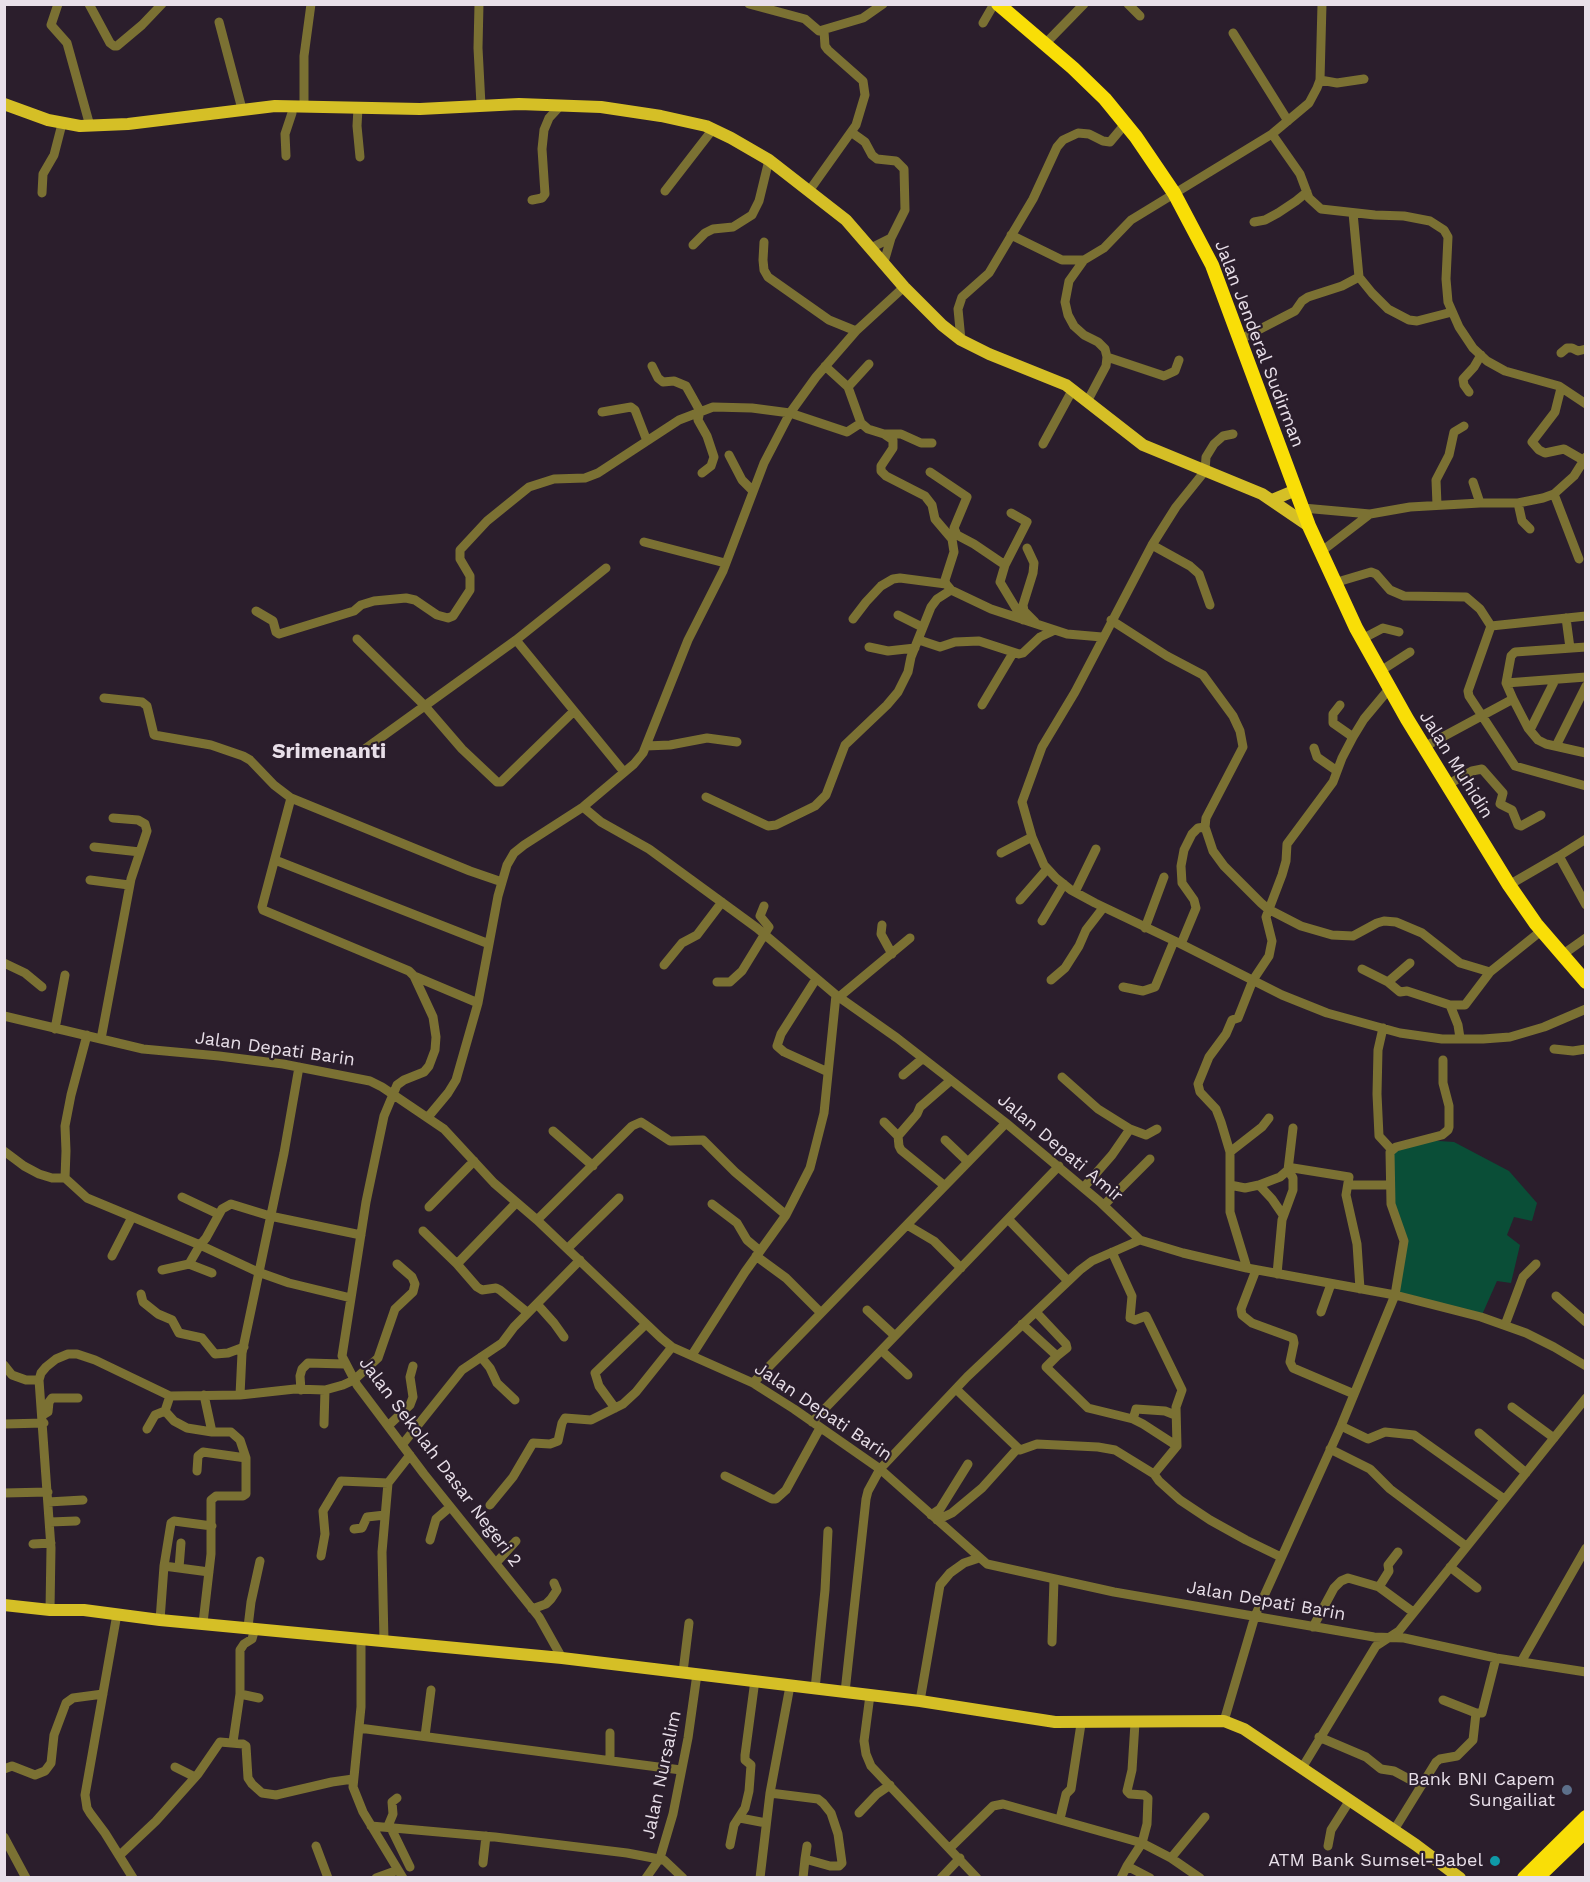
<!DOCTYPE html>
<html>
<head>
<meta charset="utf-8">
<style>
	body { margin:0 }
	#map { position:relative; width:1590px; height:1882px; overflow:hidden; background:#2b1e2c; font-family:"Work Sans",sans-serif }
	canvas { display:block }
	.frame { position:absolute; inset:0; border:6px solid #e8dfe9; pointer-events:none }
</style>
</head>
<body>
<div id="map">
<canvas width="1590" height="1882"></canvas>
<div class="frame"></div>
</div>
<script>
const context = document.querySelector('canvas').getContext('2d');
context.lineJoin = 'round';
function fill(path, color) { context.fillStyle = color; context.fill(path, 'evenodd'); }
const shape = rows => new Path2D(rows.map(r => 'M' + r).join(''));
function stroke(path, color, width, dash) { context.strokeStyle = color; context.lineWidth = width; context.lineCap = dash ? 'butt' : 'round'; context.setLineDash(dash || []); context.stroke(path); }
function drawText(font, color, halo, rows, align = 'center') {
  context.font = font + ' "Work Sans",sans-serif'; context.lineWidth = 4.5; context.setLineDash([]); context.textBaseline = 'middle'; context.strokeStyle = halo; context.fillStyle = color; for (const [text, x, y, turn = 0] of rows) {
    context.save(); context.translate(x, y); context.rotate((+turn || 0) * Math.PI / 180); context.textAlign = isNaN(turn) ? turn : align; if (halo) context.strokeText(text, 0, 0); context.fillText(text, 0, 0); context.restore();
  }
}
const green = shape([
	[1424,1140,1454,1142,1509,1171,1537,1203,1532,1221,1514,1217,1507,1235,1520,1245,1511,1283,1497,1281,1481,1317,1399,1296,1404,1243,1391,1204,1390,1154]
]);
const minor = shape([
	[58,4,51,25,67,43,90,126],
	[89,4,110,43,114,46,117,46,142,25,162,4],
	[479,4,478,48,481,105],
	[749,4,805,19,819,31,863,18,883,4],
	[1128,4,1140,16],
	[219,22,242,109],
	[983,23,994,4],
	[1233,33,1288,121],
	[1045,44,1084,4],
	[1320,80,1337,83,1364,79],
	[304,106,304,56,311,4],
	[358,108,357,126,360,157],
	[851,132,865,142,872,155,877,159,896,161,904,169,905,210,891,238,871,248],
	[1272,134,1300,174,1309,198,1321,209,1375,215,1404,216,1430,221,1444,230,1448,237,1446,279,1448,302,1459,327,1473,348,1487,361,1505,371,1559,386,1586,404],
	[286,156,285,134,292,113,291,106],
	[665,191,713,129],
	[809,191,856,125,865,95,863,81,828,50,825,46,824,31],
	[42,193,43,174,54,155,62,124],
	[532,200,542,198,545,194,542,149,544,130,549,118,561,105],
	[1353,213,1359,277,1372,293,1388,309,1409,320,1417,321,1452,312],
	[1254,222,1265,220,1278,213,1296,201,1307,192],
	[1011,235,1062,260,1084,260,1104,248,1131,220,1272,134,1309,103,1317,88,1320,80,1322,4],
	[764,242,763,260,764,270,768,277,829,320,856,331],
	[693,245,705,233,713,229,733,227,752,215,759,201,769,160],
	[1084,260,1069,281,1065,302,1068,315,1074,326,1084,335,1098,342,1105,349,1107,357,1106,366,1088,400],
	[884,262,891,238],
	[961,340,958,309,962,297,989,273,1033,199,1057,147,1063,140,1078,133,1089,134,1103,141,1110,142,1126,123],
	[1239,340,1295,311,1302,301,1308,297,1342,286,1359,277],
	[1561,353,1567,348,1572,348,1578,351,1586,349],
	[1107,357,1164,376,1175,371,1179,360],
	[652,366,658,378,663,382,674,381,686,386,700,411,698,420,707,436,714,457,711,466,702,473],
	[825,366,848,387,861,423,868,429,884,434,893,440,893,448,881,466,881,471,886,476,925,496,932,505,935,519,952,539,954,552,945,580,946,584,951,590,991,609,1067,634,1102,637],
	[848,387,869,364],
	[1561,388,1555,412,1532,442,1539,450,1545,453,1564,449,1583,460],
	[1469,392,1464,385,1463,379,1474,367,1481,355],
	[602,412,631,407,635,410,647,441],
	[884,434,901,434,921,443,932,443],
	[1233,434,1223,436,1214,444,1206,457,1205,471,1176,507,1152,545,1075,692,1042,747,1022,802,1032,837,1044,865,1056,878,1071,890,1095,903,1181,944,1282,995,1327,1013,1400,1033,1442,1039,1483,1039,1510,1037,1544,1027,1586,1009],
	[1043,444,1073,389],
	[729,455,742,480,753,491],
	[930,472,967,497,954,528,957,535,974,544,1005,565],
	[1473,482,1480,503],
	[1554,494,1579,559],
	[1518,503,1522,521,1530,529],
	[1437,505,1436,480,1449,455,1454,432,1464,426],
	[1303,508,1370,514,1410,507,1480,503,1518,503,1543,498,1554,494,1574,476,1586,457],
	[1011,513,1027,522,1005,565,1000,582,1023,620],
	[644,542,725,563],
	[1152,545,1190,566,1199,574,1210,605],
	[1027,548,1034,563,1033,573,1023,605,1024,611,1035,622],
	[1322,551,1370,514],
	[1334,583,1371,572,1376,574,1390,590,1404,596,1466,597,1480,609,1491,626],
	[256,611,273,621,276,632,279,634,354,611,361,605,374,601,406,598,415,600,437,615,448,618,453,616,470,590,470,576,460,559,460,550,487,521,529,487,554,479,585,478,598,473,679,420,713,407,752,408,790,413,847,432,861,423],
	[898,615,922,627],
	[1586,616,1491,626,1468,691,1469,696,1515,766,1586,786],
	[1566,618,1570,648],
	[853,619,866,602,881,586,893,579,900,578,946,584],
	[1111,620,1167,656,1203,675,1233,716,1240,731,1243,747,1206,818,1205,827,1213,851,1224,866,1261,903,1268,909,1301,926,1332,935,1353,936,1377,923,1384,921,1396,922,1422,933,1460,963,1490,972],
	[357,639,424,705,462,749,497,782,501,782,574,711],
	[1362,639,1383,628,1399,632],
	[516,640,624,772],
	[919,640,940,647,955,642,979,641,1019,654,1023,653,1040,637,1055,630],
	[869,647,888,651,915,648],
	[1379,672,1410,652],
	[1506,683,1586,677],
	[104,698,142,702,147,706,154,735,211,745,243,756,250,760,274,785,291,798,470,871,502,882],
	[1513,699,1528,728,1538,740,1546,744,1586,753],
	[982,705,1013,653],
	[1340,705,1333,714,1333,723,1353,737],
	[1530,730,1555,680],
	[646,746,670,745,707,738,737,742],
	[1556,746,1586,686],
	[1424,747,1513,699,1506,683,1511,656,1515,652,1586,647],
	[1314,748,1317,757,1337,771],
	[358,754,516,640,606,568],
	[1447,785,1472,771,1482,769,1503,793,1500,804,1512,810,1518,825,1521,826,1541,815],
	[706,797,768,826,776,825,815,806,826,795,845,745,887,705,898,692,908,672,911,657,931,607,937,599,951,590],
	[291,798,262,907,263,910,409,971,414,976,478,1003],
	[583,807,601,822,649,849,757,928,836,995,897,1038,1006,1123,1099,1201,1140,1240,1183,1253,1247,1268,1395,1295,1481,1317,1526,1333,1554,1347,1586,1366],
	[94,847,140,852],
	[1001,853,1032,837],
	[1559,856,1586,839],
	[275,860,489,944],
	[90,880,129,885],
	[1509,885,1559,856,1586,905],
	[1075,892,1096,849],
	[1020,900,1047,869],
	[1042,921,1064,884],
	[882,925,881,934,892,954],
	[1145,928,1164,877],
	[1181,944,1196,908,1194,900,1182,883,1181,866,1184,850,1192,834,1198,828,1205,827],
	[1562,955,1586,938],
	[4,963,25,973,42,987],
	[664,965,682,943,697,935,722,902],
	[1362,969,1388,982,1400,992,1407,991,1450,1005,1465,1005,1490,972,1541,931],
	[414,976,433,1017,436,1037,435,1050,429,1066,424,1072,404,1080,397,1085,384,1116,366,1202,342,1356,357,1385,424,1474,539,1617,562,1658],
	[816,979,781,1034,777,1046,784,1052,828,1072],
	[1051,980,1065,968,1079,946,1086,930,1103,908],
	[717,982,730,982,742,971,769,927,760,916,764,906],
	[1388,982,1410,963],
	[1123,987,1143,991,1155,987,1174,941],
	[839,997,910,938],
	[1450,1005,1458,1025,1460,1038],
	[4,1016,143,1049,219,1056,283,1064,370,1081,382,1087,444,1129,494,1183,537,1220,661,1338,672,1347,753,1383,794,1409,880,1469,987,1564,1114,1592,1374,1637,1404,1638,1496,1658,1586,1672],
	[1383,1028,1378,1050,1377,1094,1379,1136,1391,1149],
	[55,1029,65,975],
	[101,1039,131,879,147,831,145,824,138,820,113,818],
	[1554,1049,1573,1051,1586,1049],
	[903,1075,922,1059],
	[1062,1077,1098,1109,1130,1129],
	[428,1117,448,1093,456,1080,478,1003,498,896,507,865,514,853,524,845,583,807,634,764,643,753,688,640,723,571,764,463,790,413,816,377,856,331,904,287],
	[884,1122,898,1136,899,1146,901,1150,945,1186],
	[553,1131,593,1166],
	[898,1136,917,1114,920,1107,950,1081],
	[945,1140,968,1162],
	[4,1151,24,1166,39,1174,52,1178,65,1178,87,1198,200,1245,206,1238,222,1209,231,1204,270,1216,361,1235],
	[1230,1152,1262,1127,1269,1118],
	[65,1178,66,1151,65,1126,71,1095,87,1035],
	[1230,1185,1230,1212,1247,1268],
	[1259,1185,1280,1177,1288,1170,1293,1168,1349,1177,1346,1195,1357,1244,1360,1289],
	[1349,1185,1390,1185],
	[1084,1187,1112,1155,1130,1129,1146,1135,1157,1129],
	[182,1197,218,1214],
	[712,1204,737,1223,747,1240,760,1251],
	[1104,1205,1150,1159],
	[429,1207,474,1161],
	[1283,1215,1272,1199,1259,1185,1245,1188,1230,1185,1230,1152,1221,1122,1216,1109,1200,1092,1198,1084,1209,1057,1226,1034,1232,1020,1238,1018,1253,980,1269,956,1272,941,1266,917,1282,875,1286,861,1287,844,1333,782,1342,758,1353,737,1364,719,1389,689],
	[1008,1219,1068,1281],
	[537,1220,632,1126,641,1122,670,1141,703,1140,735,1172,786,1215],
	[907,1225,934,1241,961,1268],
	[423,1231,457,1264,477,1287,482,1290,496,1288,500,1290,528,1313],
	[568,1248,619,1198],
	[112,1256,132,1217],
	[756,1256,786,1278,821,1313],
	[457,1264,516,1203],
	[162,1270,189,1264],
	[1256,1270,1241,1309,1242,1315,1252,1323,1293,1338,1294,1343,1290,1362,1293,1368,1354,1394],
	[212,1273,189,1264,200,1245,258,1272,289,1283,351,1298],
	[1277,1274,1282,1220,1293,1190,1293,1178,1288,1170,1293,1128],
	[141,1294,143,1302,158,1314,172,1320,179,1333,202,1338,215,1354,228,1353,244,1347],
	[1556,1296,1586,1322],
	[537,1304,554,1323,564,1337],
	[867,1310,895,1336],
	[1036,1312,1066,1344,1067,1348,1057,1356],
	[1321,1312,1331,1284],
	[1022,1324,1057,1356,1046,1367,1088,1408,1133,1419,1136,1409,1165,1411,1175,1415],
	[1505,1325,1523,1277,1536,1264],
	[882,1351,908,1375],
	[692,1355,745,1272,786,1215,810,1168,824,1113,836,995],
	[481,1357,490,1368,497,1383,515,1400],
	[4,1365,12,1375,26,1380,39,1380],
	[753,1383,1006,1123],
	[956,1389,1020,1450,1037,1444,1098,1447,1115,1450,1154,1474,1177,1446,1176,1407,1182,1390,1146,1316,1135,1320,1130,1318,1132,1296,1112,1252],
	[301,1390,300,1376,302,1369,308,1363,344,1364],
	[204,1395,212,1432],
	[240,1395,242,1353,284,1153,299,1067],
	[170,1396,165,1411,174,1421,187,1428,212,1432,231,1432,240,1440,246,1458,246,1494,243,1496,216,1496,211,1500,211,1554,203,1623],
	[1512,1407,1554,1438],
	[615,1408,599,1386,595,1373,646,1324],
	[43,1415,48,1412,49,1402,52,1398,78,1398],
	[1133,1419,1143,1424,1177,1446],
	[812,1422,1059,1166],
	[4,1424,44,1423],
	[324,1424,325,1390],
	[388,1426,410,1405,413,1397,410,1377,413,1366],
	[1341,1426,1368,1439,1385,1432,1414,1435,1504,1499],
	[147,1429,155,1415,165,1411],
	[1479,1433,1526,1473],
	[402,1445,462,1370,502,1343,514,1327,580,1260],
	[1330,1449,1370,1469,1390,1489,1466,1546],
	[197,1471,198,1456,203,1452,246,1458],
	[1154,1474,1159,1481,1180,1500,1210,1520,1246,1540,1281,1557],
	[725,1476,772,1499,776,1499,786,1490,820,1428],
	[4,1493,48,1492],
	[48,1502,83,1500],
	[490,1505,513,1477,533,1443,550,1444,558,1441,562,1423,565,1418,591,1420,623,1404,636,1392,672,1347],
	[931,1515,940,1509,968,1464],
	[937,1520,952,1513,982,1488,1018,1448],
	[50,1522,76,1521],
	[354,1529,362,1528,367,1517,385,1515],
	[430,1540,436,1519,450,1507],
	[33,1544,51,1543],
	[321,1556,325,1534,323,1511,341,1481,388,1483],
	[496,1563,516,1541],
	[164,1566,209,1572],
	[1450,1567,1477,1588],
	[179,1568,181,1543],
	[1379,1587,1389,1571,1388,1565,1398,1552],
	[532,1609,546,1604,551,1599,557,1590,554,1583],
	[50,1610,51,1548,39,1380,41,1373,46,1367,56,1359,68,1354,77,1354,95,1360,170,1396,240,1395,295,1389,325,1390,343,1385,354,1380,378,1358,395,1309,413,1292,415,1284,412,1277,397,1264],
	[117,1614,85,1795,87,1808,90,1813,105,1833,133,1878],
	[160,1620,164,1566,171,1523,174,1521,212,1526],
	[248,1627,251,1602,260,1561],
	[1313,1627,1334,1588,1341,1581,1348,1578,1379,1587,1413,1612],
	[255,1628,252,1639,244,1644,240,1650,240,1694,259,1698],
	[361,1639,361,1707,353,1787,363,1812,403,1878],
	[384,1641,382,1552,388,1483,410,1455],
	[1052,1642,1054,1579],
	[1521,1662,1586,1548],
	[683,1672,689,1623],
	[815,1689,825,1590,828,1531],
	[845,1692,866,1499,868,1491,880,1469,967,1377,1080,1270,1092,1261,1140,1240],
	[870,1695,864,1741,866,1754,871,1766,977,1878],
	[1443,1700,1476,1713,1482,1713,1496,1658],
	[920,1701,940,1585,950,1573,964,1563,979,1558],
	[1224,1721,1255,1616,1341,1426,1395,1295,1404,1241,1391,1204,1390,1152,1396,1147,1442,1135,1448,1130,1449,1127,1449,1106,1443,1083,1443,1060],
	[1135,1723,1132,1770,1127,1791,1130,1794,1144,1795,1148,1798,1147,1824,1142,1843,1127,1866,1150,1878],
	[359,1728,681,1770],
	[610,1733,610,1760],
	[425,1736,431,1690],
	[1319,1737,1366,1757,1381,1769,1394,1771,1420,1785],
	[233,1742,240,1694],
	[175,1767,195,1777],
	[1302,1768,1376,1646,1399,1631,1586,1398],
	[4,1769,12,1766,35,1775,45,1771,51,1763,54,1735,66,1703,73,1698,103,1694],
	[770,1793,818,1799,823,1803,831,1813,838,1834,842,1863,839,1866,830,1866,805,1859,803,1878],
	[859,1813,877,1794,890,1785],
	[740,1818,766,1823],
	[1060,1819,1066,1794,1071,1789,1081,1724],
	[371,1826,495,1837,627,1853,664,1860,683,1878],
	[388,1826,393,1814,392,1802,397,1798],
	[390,1826,410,1867],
	[1394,1830,1436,1762,1440,1759,1457,1756,1473,1740,1476,1713],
	[4,1837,26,1878],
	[730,1845,734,1825,745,1808,749,1791,751,1765,745,1760,745,1755,755,1680],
	[316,1846,328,1878],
	[1328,1846,1331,1830,1350,1800],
	[950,1848,993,1806,1003,1804,1142,1843,1171,1858,1200,1878],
	[120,1855,156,1821,198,1774,220,1742,243,1744,246,1746,248,1778,252,1784,262,1793,276,1795,332,1782,353,1779],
	[1171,1858,1205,1817],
	[805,1859,807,1846],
	[483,1863,486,1836],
	[376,1878,398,1870],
	[646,1878,660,1858,673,1814,688,1738,697,1674],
	[760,1878,770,1793,790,1686],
	[941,1878,960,1858],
	[1121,1878,1127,1866]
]);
const major = shape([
	[4,104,48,120,80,126,128,124,275,106,420,109,519,104,601,107,661,116,706,126,731,138,769,160,846,220,904,287,942,325,961,340,989,354,1066,385,1143,445,1262,494,1309,526],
	[1272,500,1296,490],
	[4,1605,50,1610,84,1610,160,1620,562,1658,920,1701,1055,1722,1224,1721,1244,1729,1416,1845,1460,1878]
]);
const highway = shape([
	[998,4,1073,68,1105,99,1136,137,1174,193,1212,265,1309,526,1356,628,1407,719,1509,885,1536,924,1586,982],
	[1524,1878,1586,1817],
	[1537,1878,1586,1831]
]);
const markers = [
	[1567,1790,6,"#5c6f8a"],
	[1495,1861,6,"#0f9aa8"]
];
const streetNames = [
	["Jalan Jenderal Sudirman",1259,344,69],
	["Jalan Muhidin",1456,765,58],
	["Jalan Depati Barin",275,1049,8],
	["Jalan Depati Amir",1060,1148,40],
	["Jalan Depati Barin",823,1412,34],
	["Jalan Sekolah Dasar Negeri 2",440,1462,53],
	["Jalan Depati Barin",1266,1601,10],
	["Jalan Nursalim",662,1775,-78]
];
const poiNames = [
	["Bank BNI Capem",1555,1780],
	["Sungailiat",1555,1801],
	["ATM Bank Sumsel-Babel",1483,1861]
];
const quarterNames = [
	["Srimenanti",329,752]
];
fill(green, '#0a4e37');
stroke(minor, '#7b7133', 9);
stroke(major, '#d5bf26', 12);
stroke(highway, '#f9de07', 14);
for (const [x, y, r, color] of markers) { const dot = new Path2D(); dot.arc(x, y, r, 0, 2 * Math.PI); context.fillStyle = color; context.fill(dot); stroke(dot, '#2b1e2c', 2); }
drawText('18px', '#e8dfe9', '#2b1e2c', streetNames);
drawText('18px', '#e8dfe9', '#2b1e2c', poiNames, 'right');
drawText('bold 21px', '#e8dfe9', '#2b1e2c', quarterNames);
</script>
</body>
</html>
